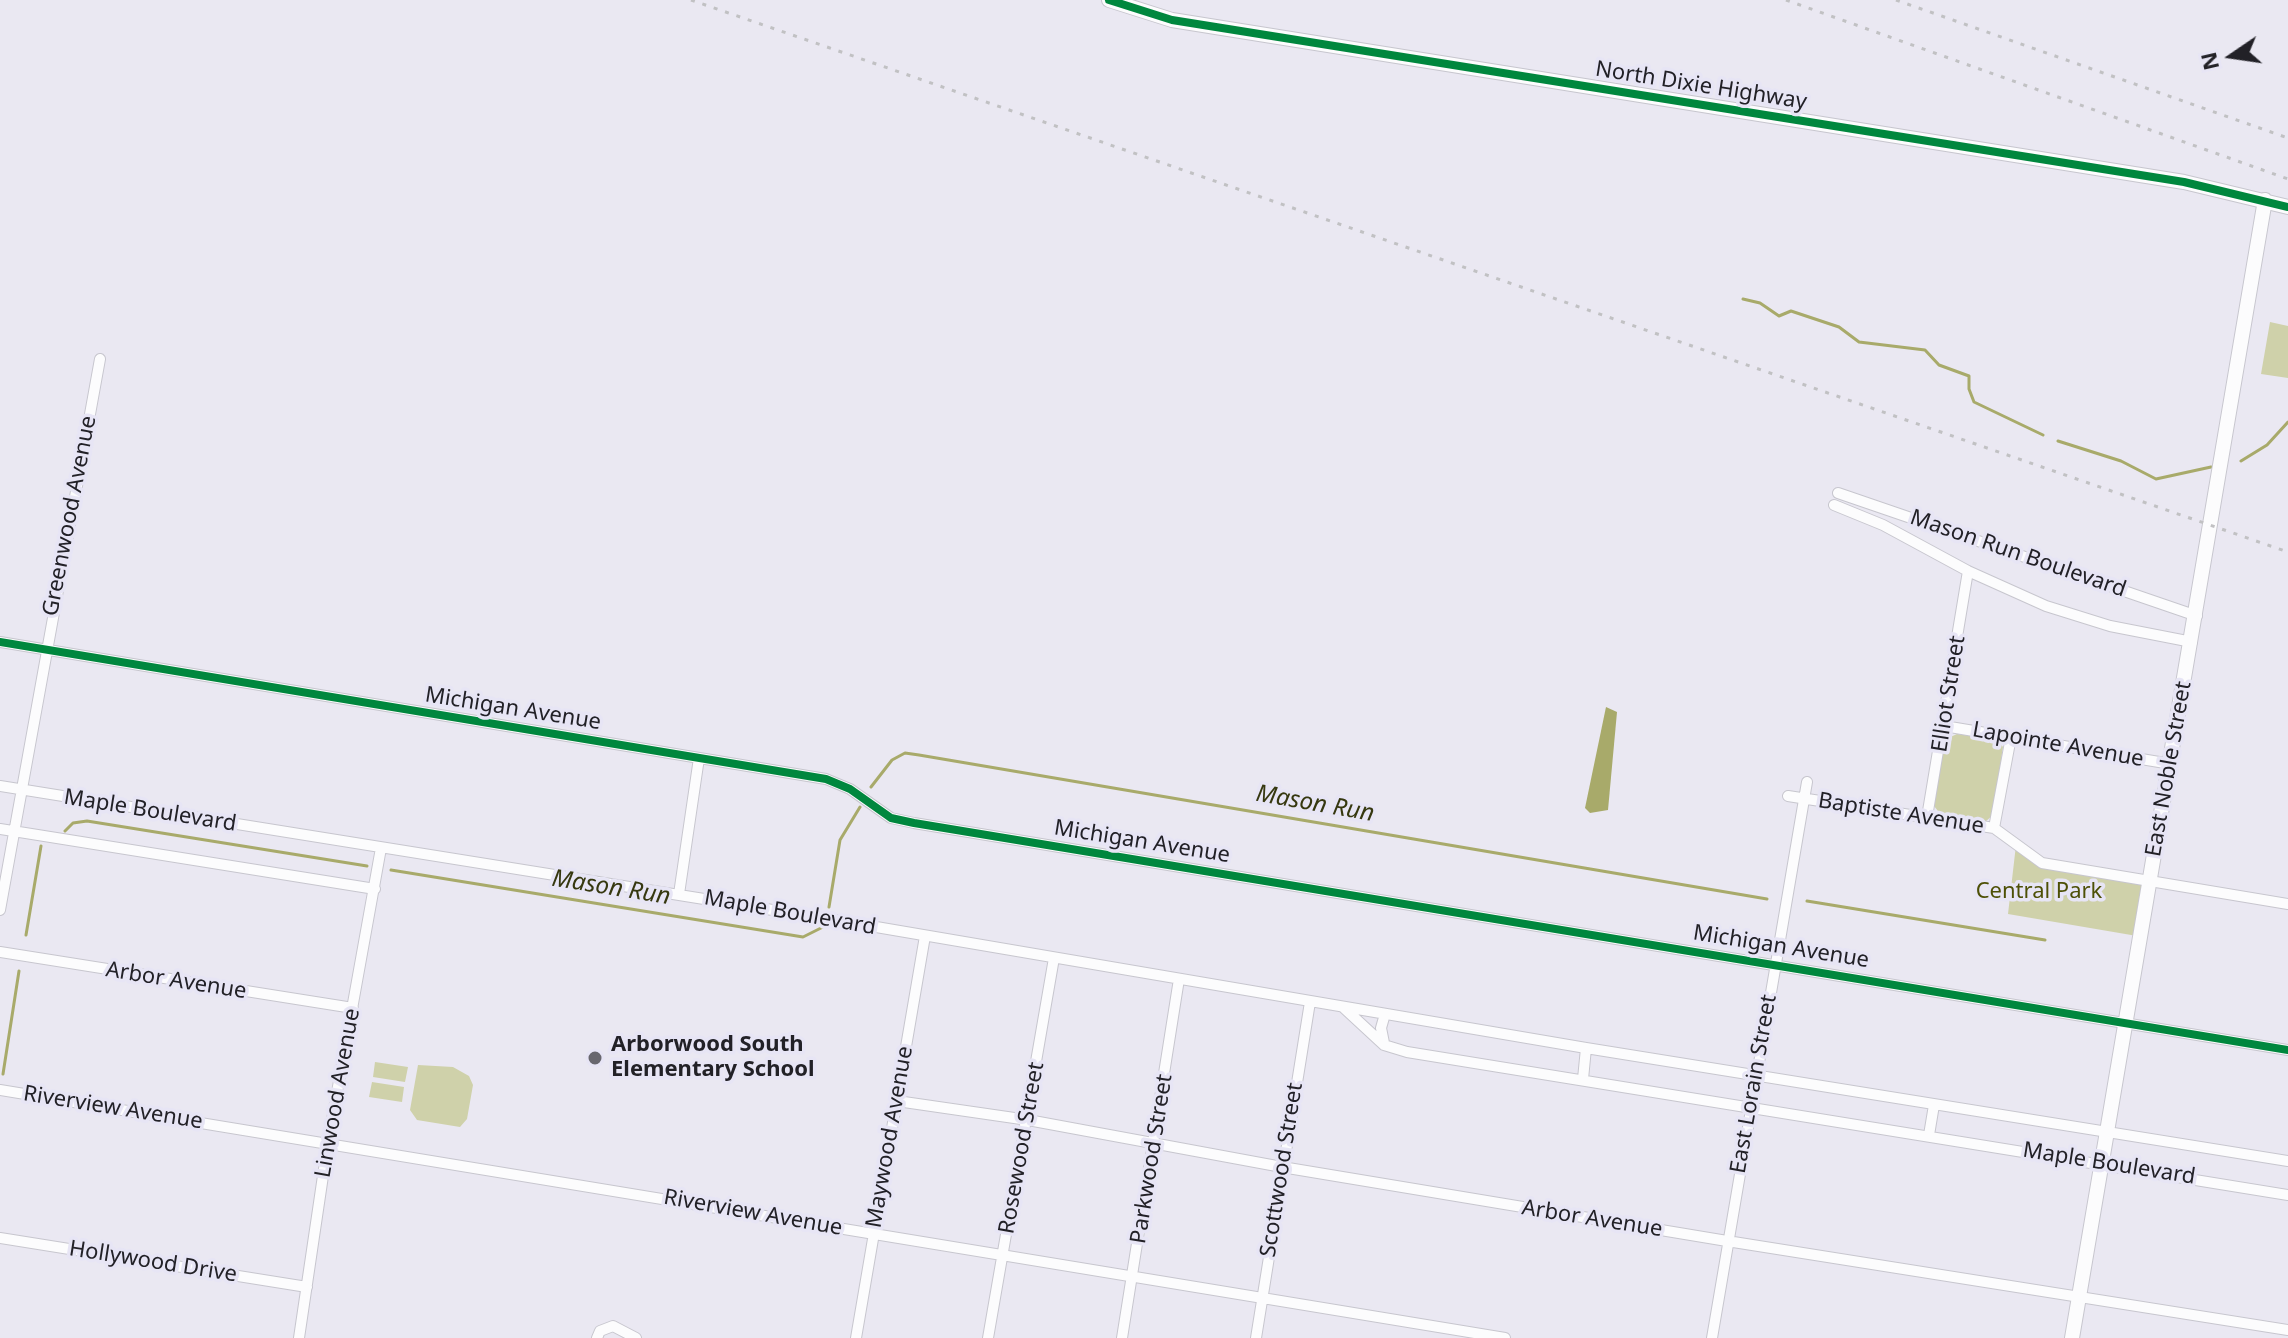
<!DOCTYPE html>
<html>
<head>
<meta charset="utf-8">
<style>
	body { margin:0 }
	#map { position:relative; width:2288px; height:1338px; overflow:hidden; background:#eae8f2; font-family:"Noto Sans",sans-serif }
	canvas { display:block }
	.north { position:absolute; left:2192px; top:16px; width:80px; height:80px; -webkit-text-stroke:6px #e7e5f5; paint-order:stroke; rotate:257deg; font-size:22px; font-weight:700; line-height:32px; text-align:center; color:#222127 }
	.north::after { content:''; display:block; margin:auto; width:28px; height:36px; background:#222127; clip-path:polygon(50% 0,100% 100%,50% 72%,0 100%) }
</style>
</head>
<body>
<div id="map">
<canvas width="2288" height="1338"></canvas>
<div class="north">N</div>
</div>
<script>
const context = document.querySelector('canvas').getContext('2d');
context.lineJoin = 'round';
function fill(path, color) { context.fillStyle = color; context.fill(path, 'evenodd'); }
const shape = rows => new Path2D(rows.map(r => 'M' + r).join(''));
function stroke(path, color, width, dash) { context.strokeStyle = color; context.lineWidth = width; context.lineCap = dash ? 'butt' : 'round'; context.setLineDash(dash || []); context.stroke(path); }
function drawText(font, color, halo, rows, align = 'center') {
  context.font = font + ' "Noto Sans",sans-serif'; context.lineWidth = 7; context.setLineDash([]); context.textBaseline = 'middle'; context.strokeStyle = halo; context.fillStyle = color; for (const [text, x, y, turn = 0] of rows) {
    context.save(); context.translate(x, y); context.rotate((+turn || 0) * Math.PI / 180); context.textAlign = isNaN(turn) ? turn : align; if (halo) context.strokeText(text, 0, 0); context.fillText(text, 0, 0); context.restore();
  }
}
const green = shape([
	[2270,322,2288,326,2288,378,2261,374],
	[1957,734,1997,740,2003,747,1993,815,1985,822,1942,816,1934,806,1944,740],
	[2016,845,2028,855,2141,884,2145,892,2137,936,2008,914],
	[375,1062,408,1067,405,1082,373,1077],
	[418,1065,453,1067,469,1076,473,1085,467,1119,460,1127,417,1120,410,1110],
	[372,1082,404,1087,402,1102,369,1097]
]);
const water = shape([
	[1606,707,1617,712,1608,810,1590,813,1585,808]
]);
const stream = shape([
	[1743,299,1760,303,1779,316,1791,311,1839,327,1859,342,1925,350,1939,365,1969,376,1969,389,1974,402,2043,435],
	[2058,441,2121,461,2156,479,2211,467],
	[2241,461,2267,445,2288,422],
	[871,787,892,760,905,753,919,755,1767,899],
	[65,831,73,823,87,821,367,866],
	[391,870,803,937,823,927],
	[1807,901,2045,940],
	[829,907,840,840,860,807],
	[26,935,41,846],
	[3,1074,19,971]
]);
const street = shape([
	[1838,493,2197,616],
	[1834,505,1883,525,1968,571,2046,606,2110,626,2192,642],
	[0,642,826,779,850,789,891,818,914,823,2288,1050],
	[1944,726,2171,764],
	[0,786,841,921,1586,1048,2288,1161],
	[1788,796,1994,828,2042,863,2288,904],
	[1927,817,1968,571],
	[1994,828,2011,737],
	[0,829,375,889],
	[679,894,699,758],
	[0,910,100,359],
	[0,952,353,1008],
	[1344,1008,1384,1045,1407,1052,2288,1195],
	[1384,1043,1381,1028,1385,1014],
	[1583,1079,1586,1048],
	[0,1090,1505,1338],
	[897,1101,1028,1120,1282,1167,1727,1241,2288,1330],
	[1929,1135,1934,1105],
	[0,1238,307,1287],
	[299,1338,328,1142,381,848],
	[597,1338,600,1331,613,1326,636,1338],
	[856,1338,925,936],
	[988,1338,1054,958],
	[1122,1338,1179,979],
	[1256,1338,1310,1002],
	[1712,1338,1807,782]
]);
const secondary = shape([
	[1109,0,1172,20,2184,182,2288,207],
	[2072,1338,2265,200]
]);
const rail = shape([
	[691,0,2288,552],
	[1786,0,2288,179],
	[1896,0,2288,138]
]);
const cycleway = shape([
	[1109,0,1172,20,2184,182,2288,207],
	[0,642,826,779,850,789,891,818,914,823,2288,1050]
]);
const markers = [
	[595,1058,8,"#68676e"]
];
const streetNames = [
	["North Dixie Highway",1701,86,9],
	["Greenwood Avenue",70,516,-79],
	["Mason Run Boulevard",2018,554,19],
	["Elliot Street",1949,694,-81],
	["Michigan Avenue",513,709,9],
	["Lapointe Avenue",2058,745,10],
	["East Noble Street",2169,769,-80],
	["Maple Boulevard",150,811,9],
	["Baptiste Avenue",1901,814,9],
	["Michigan Avenue",1142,842,9],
	["Maple Boulevard",790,913,10],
	["Michigan Avenue",1781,947,9],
	["Arbor Avenue",176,981,9],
	["East Lorain Street",1754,1084,-80],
	["Linwood Avenue",338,1093,-80],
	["Riverview Avenue",113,1108,9],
	["Maywood Avenue",890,1137,-80],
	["Rosewood Street",1022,1148,-80],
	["Parkwood Street",1152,1159,-81],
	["Maple Boulevard",2109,1164,9],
	["Scottwood Street",1282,1170,-81],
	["Riverview Avenue",753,1213,10],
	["Arbor Avenue",1592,1219,9],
	["Hollywood Drive",153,1262,9]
];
const parkNames = [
	["Central Park",2039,892]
];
const poiNames = [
	["Arborwood South",611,1045],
	["Elementary School",611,1070]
];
const waterNames = [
	["Mason Run",1315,804,10],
	["Mason Run",611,888,9]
];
fill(green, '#cfd1aa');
fill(water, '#a8aa6a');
stroke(stream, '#a8aa6a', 3);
stroke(street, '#c7c6ce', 12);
stroke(secondary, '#c7c6ce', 16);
stroke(street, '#fcfcfd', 10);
stroke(secondary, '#fcfcfd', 14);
stroke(rail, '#c1c1c3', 3, [4, 8]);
stroke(cycleway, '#00873e', 8);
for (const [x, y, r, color] of markers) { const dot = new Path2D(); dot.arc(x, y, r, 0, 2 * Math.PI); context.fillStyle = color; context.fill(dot); stroke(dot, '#e7e5f5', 3); }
drawText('22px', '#222127', '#e7e5f5', streetNames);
drawText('22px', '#4d5006', '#e7e5f5', parkNames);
drawText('bold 22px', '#222127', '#e7e5f5', poiNames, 'left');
drawText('italic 24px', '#363810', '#e7e5f5', waterNames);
</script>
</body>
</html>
